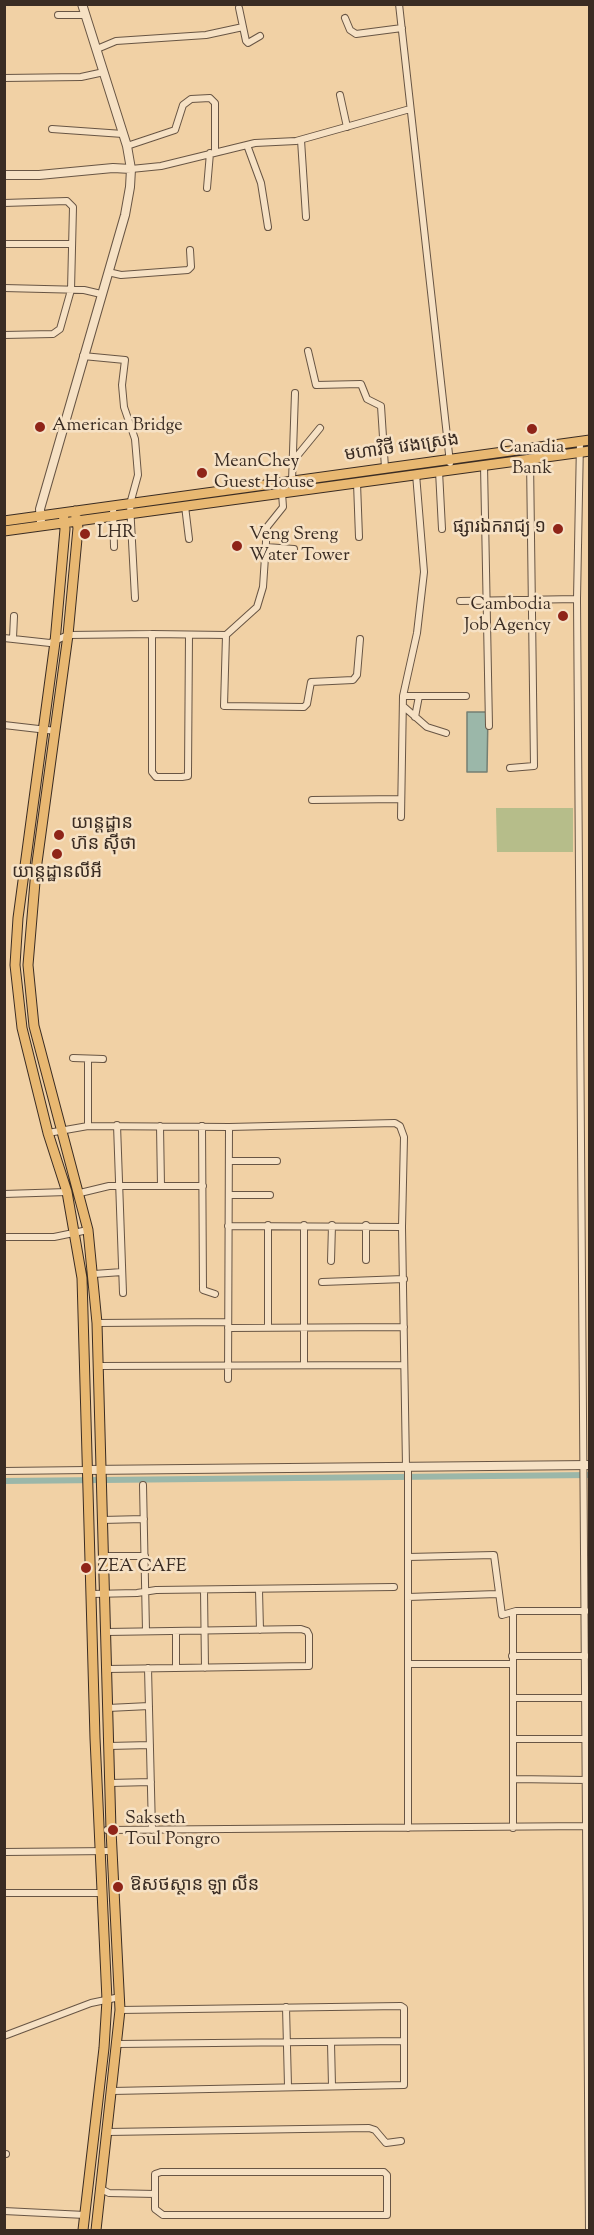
<!DOCTYPE html>
<html>
<head>
<meta charset="utf-8">
<style>
	body { margin:0 }
	#map { position:relative; width:594px; height:2235px; overflow:hidden; background:#f1d1a5; font-family:"Sorts Mill Goudy",serif }
	canvas { display:block }
	.frame { position:absolute; inset:0; border:6px solid #3a2c23; pointer-events:none }
</style>
</head>
<body>
<div id="map">
<canvas width="594" height="2235"></canvas>
<div class="frame"></div>
</div>
<script>
const context = document.querySelector('canvas').getContext('2d');
context.lineJoin = 'round';
function fill(path, color) { context.fillStyle = color; context.fill(path, 'evenodd'); }
const shape = rows => new Path2D(rows.map(r => 'M' + r).join(''));
function stroke(path, color, width, dash) { context.strokeStyle = color; context.lineWidth = width; context.lineCap = dash ? 'butt' : 'round'; context.setLineDash(dash || []); context.stroke(path); }
function drawText(font, color, halo, rows, align = 'center') {
  context.font = font + ' "Sorts Mill Goudy","Noto Sans Khmer",serif'; context.lineWidth = 5; context.setLineDash([]); context.textBaseline = 'middle'; context.strokeStyle = halo; context.fillStyle = color; for (const [text, x, y, turn = 0] of rows) {
    context.save(); context.translate(x, y); context.rotate((+turn || 0) * Math.PI / 180); context.textAlign = isNaN(turn) ? turn : align; if (halo) context.strokeText(text, 0, 0); context.fillText(text, 0, 0); context.restore();
  }
}
const green = shape([
	[496,808,573,808,573,852,497,852]
]);
const water = shape([
	[467,712,488,712,487,772,467,772,467,712]
]);
const canal = shape([
	[4,1481,590,1475]
]);
const minor = shape([
	[399,4,450,463],
	[239,8,246,41,248,43,260,36],
	[58,15,86,15],
	[345,18,350,30,356,34,402,28],
	[97,49,116,41,206,35,243,27],
	[4,78,81,77,104,72],
	[340,95,347,127],
	[52,129,123,134],
	[301,140,306,217],
	[247,145,261,183,268,227],
	[127,146,175,130,183,105,191,99,210,98,215,103,215,152],
	[131,169,161,166,255,143,296,141,410,109],
	[207,188,210,153],
	[4,203,67,201,73,207,71,290,60,329,53,334,4,335],
	[4,244,72,244],
	[108,272,121,275,188,270,191,267,190,250],
	[4,288,84,290,101,294],
	[308,351,316,385,361,384,367,399,381,406,385,468],
	[83,356,125,360,122,385,124,407,135,439,138,475,130,504,135,598],
	[580,442,577,599,589,2230],
	[293,461,320,428],
	[484,465,489,726],
	[439,471,442,529],
	[292,481,295,393],
	[357,483,359,537],
	[282,493,283,507,267,527,263,587,257,607,226,635,224,706,304,707,307,704,311,682,353,680,357,675,360,639],
	[113,506,114,547],
	[185,506,189,539],
	[266,547,294,549],
	[460,601,577,599],
	[152,634,226,635],
	[4,638,50,643,68,635,152,634,152,772,156,777,182,777,188,776,188,773,189,635],
	[13,638,14,616],
	[403,696,466,696],
	[403,706,427,727,446,733],
	[415,717,419,696],
	[4,725,56,731],
	[510,768,534,766,530,459],
	[312,800,401,799],
	[401,817,403,696,417,633,424,572,416,474],
	[73,1058,103,1059],
	[117,1125,123,1293],
	[88,1126,88,1059],
	[160,1126,161,1186],
	[202,1126,203,1290,215,1294],
	[48,1133,88,1126,229,1127,395,1123,400,1126,404,1137,402,1227],
	[229,1161,277,1161],
	[80,1193,109,1186,203,1186],
	[4,1194,67,1192],
	[229,1195,270,1195],
	[268,1225,268,1328],
	[228,1226,402,1227,406,1467],
	[4,1237,54,1237,88,1230],
	[366,1260,366,1225],
	[331,1261,332,1225],
	[94,1274,122,1272],
	[322,1282,404,1279],
	[97,1323,228,1322],
	[228,1328,404,1327],
	[304,1365,304,1225],
	[98,1366,404,1365],
	[228,1379,229,1127],
	[408,1467,408,1828],
	[4,1471,87,1470],
	[143,1485,146,1631],
	[102,1520,144,1519],
	[103,1556,145,1556],
	[408,1557,494,1555,502,1615,516,1611,586,1611],
	[204,1590,205,1668],
	[259,1590,260,1630],
	[92,1594,137,1593,156,1590,394,1587],
	[408,1597,497,1594],
	[513,1612,513,1828],
	[176,1631,176,1668],
	[106,1632,301,1629,307,1631,309,1635,309,1666,107,1669],
	[512,1656,586,1656],
	[408,1664,512,1664],
	[148,1668,152,1830],
	[513,1698,586,1698],
	[108,1708,149,1706],
	[513,1739,587,1739],
	[109,1746,150,1745],
	[513,1779,587,1780],
	[110,1783,151,1782],
	[107,1830,589,1826],
	[4,1852,112,1851],
	[4,1893,101,1893],
	[286,2007,288,2086],
	[4,2036,91,2003,120,1997],
	[331,2043,332,2086],
	[118,2044,404,2041],
	[112,2091,404,2085,404,2008,401,2006,120,2010],
	[107,2132,369,2128,375,2130,386,2143,401,2141],
	[4,2154,6,2154],
	[161,2172,384,2172,387,2175,387,2215,163,2215,155,2209,155,2174,161,2172],
	[101,2189,109,2193,155,2194],
	[4,2211,85,2215]
]);
const tertiary = shape([
	[4,175,39,175,113,168,131,169],
	[41,522,40,509,125,215,130,187,131,169,127,146,82,4],
	[87,1470,590,1465]
]);
const primary = shape([
	[75,511,78,528,68,635,36,870,28,965,34,1026,88,1230,97,1323,111,1830,120,2010,96,2230],
	[63,513,65,529,55,642,18,918,15,965,22,1028,48,1133,67,1192,82,1278,95,1738,107,2000,104,2048,83,2230],
	[4,521,590,440],
	[4,531,590,451]
]);
const markers = [
	[40,427,6,"#8f2418"],
	[532,429,6,"#8f2418"],
	[202,473,6,"#8f2418"],
	[558,529,6,"#8f2418"],
	[85,534,6,"#8f2418"],
	[237,546,6,"#8f2418"],
	[563,616,6,"#8f2418"],
	[59,835,6,"#8f2418"],
	[57,854,6,"#8f2418"],
	[86,1568,6,"#8f2418"],
	[113,1830,6,"#8f2418"],
	[118,1887,6,"#8f2418"]
];
const poiNames = [
	["American Bridge",52,427],
	["Canadia",532,449,"center"],
	["Bank",532,470,"center"],
	["MeanChey",214,463],
	["Guest House",214,484],
	["ផ្សារឯករាជ្យ ១",546,529,"right"],
	["LHR",97,534],
	["Veng Sreng",249,536],
	["Water Tower",249,557],
	["Cambodia",551,606,"right"],
	["Job Agency",551,627,"right"],
	["យាន្ដដ្ឋាន",71,825],
	["ហ៊ន ស៊ីថា",71,846],
	["យាន្ដដ្ឋានលីអី",57,874,"center"],
	["ZEA CAFE",98,1568],
	["Sakseth",125,1820],
	["Toul Pongro",125,1841],
	["ឱសថស្ថាន ឡា លីន",130,1887]
];
const streetNames = [
	["មហាវិថី វេងស្រេង",402,449,-8]
];
fill(green, '#b6bd8a');
fill(water, '#9bb7a9');
stroke(water, '#747f73', 1.5);
stroke(canal, '#9bb7a9', 6);
stroke(minor, '#685544', 8);
stroke(tertiary, '#685544', 10);
stroke(primary, '#3a2c23', 11);
stroke(minor, '#f6e1c4', 6);
stroke(tertiary, '#f6e1c4', 8);
stroke(primary, '#e8b872', 9);
for (const [x, y, r, color] of markers) { const dot = new Path2D(); dot.arc(x, y, r, 0, 2 * Math.PI); context.fillStyle = color; context.fill(dot); stroke(dot, '#f6e1c4', 2); }
drawText('18px', '#3a2c23', '#f6e1c4', poiNames, 'left');
drawText('18px', '#3a2c23', '#f6e1c4', streetNames);
</script>
</body>
</html>
